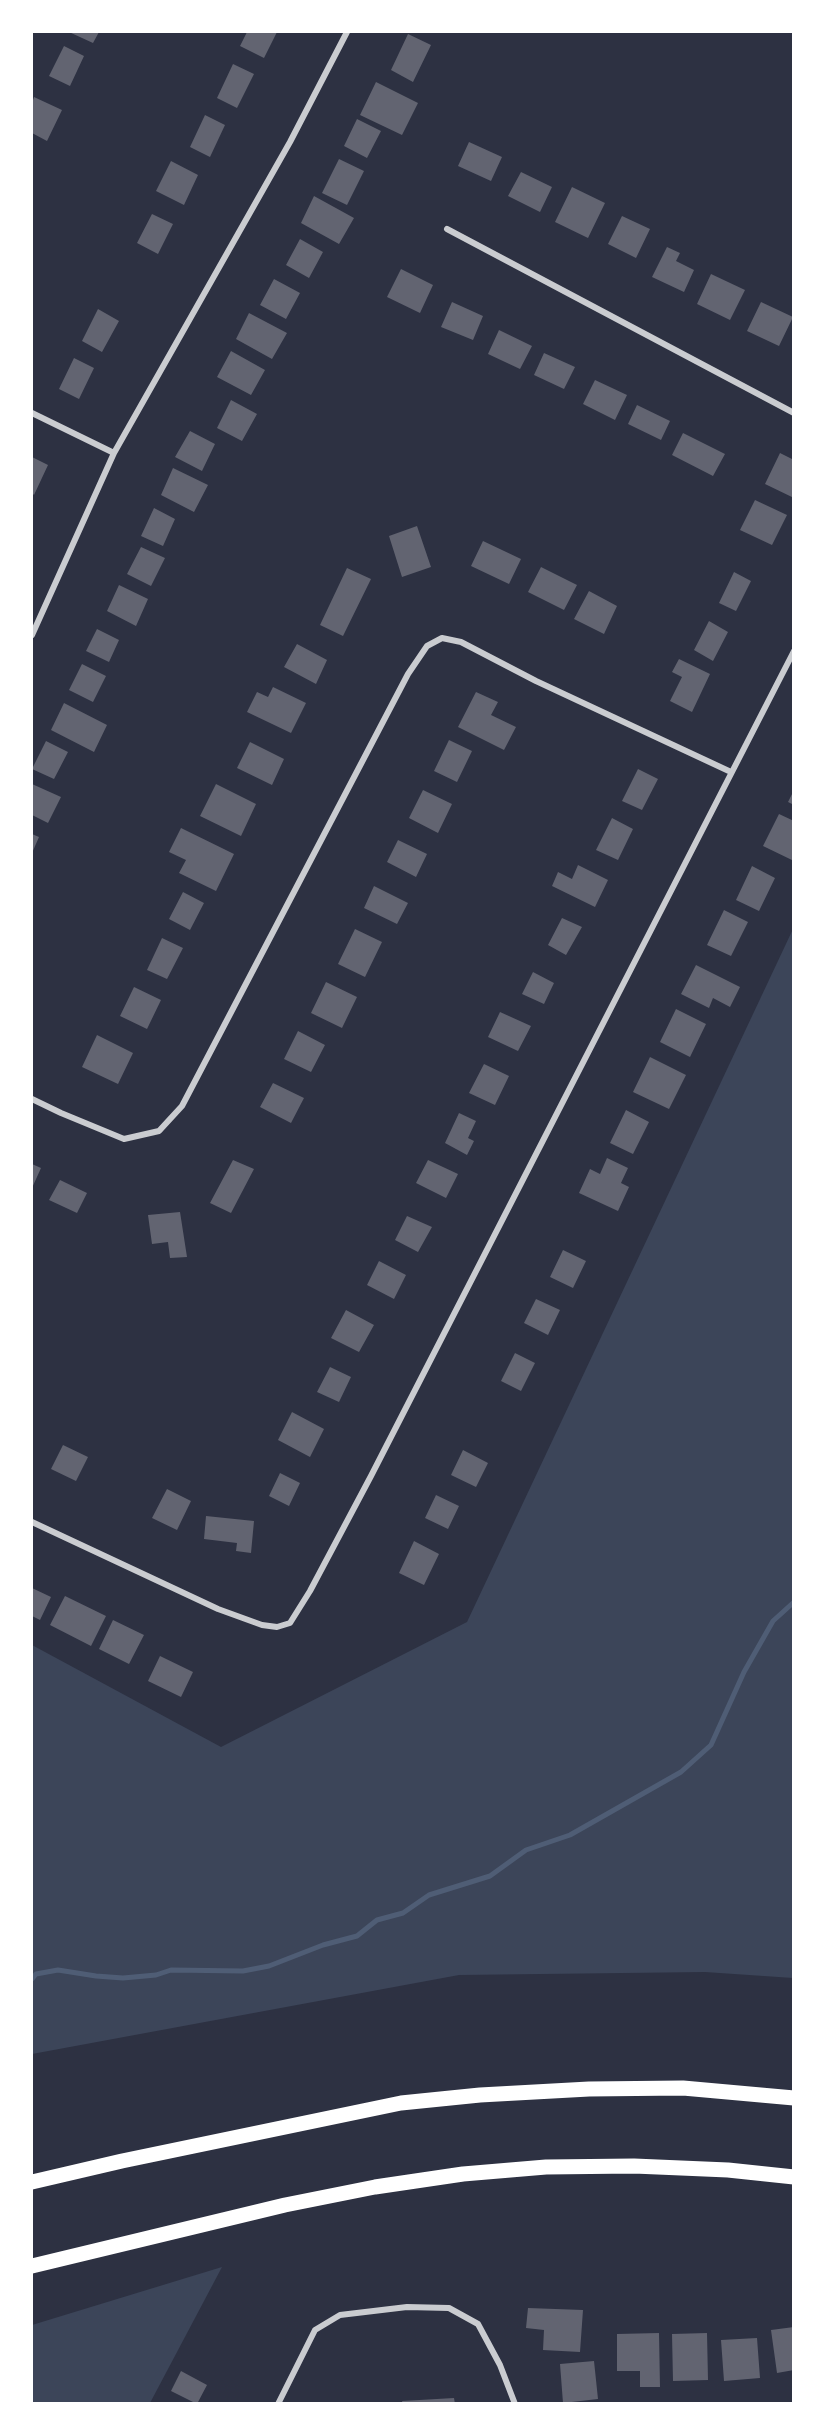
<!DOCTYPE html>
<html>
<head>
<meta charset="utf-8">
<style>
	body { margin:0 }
	#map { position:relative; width:825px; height:2435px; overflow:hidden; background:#2d3142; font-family:"Source Serif 4",serif }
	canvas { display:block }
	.frame { position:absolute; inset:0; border:33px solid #fff; pointer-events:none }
</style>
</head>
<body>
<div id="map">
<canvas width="825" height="2435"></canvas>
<div class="frame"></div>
</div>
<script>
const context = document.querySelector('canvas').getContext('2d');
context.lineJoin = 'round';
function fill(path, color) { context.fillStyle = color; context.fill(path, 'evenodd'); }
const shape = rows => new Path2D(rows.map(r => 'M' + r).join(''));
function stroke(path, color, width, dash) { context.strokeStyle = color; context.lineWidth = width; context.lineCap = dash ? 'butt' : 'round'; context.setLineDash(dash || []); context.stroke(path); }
const green = shape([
	[793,929,793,1978,705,1972,459,1975,32,2054,32,1645,221,1747,467,1622],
	[222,2267,150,2403,32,2403,32,2325]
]);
const stream = shape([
	[32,1979,36,1974,58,1970,96,1976,123,1978,156,1975,171,1970,243,1971,269,1966,323,1945,357,1936,377,1920,403,1913,429,1895,490,1876,526,1850,570,1835,681,1772,711,1745,744,1672,773,1621,794,1602]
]);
const building = shape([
	[69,32,99,32,93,43],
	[247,32,277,32,264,58,240,46],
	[408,34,431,45,413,82,391,70],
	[64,46,84,56,70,86,49,76],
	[233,64,254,74,237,108,217,98],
	[376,82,418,103,402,135,360,115],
	[34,97,62,110,47,141,32,133,32,103],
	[205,115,225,125,210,157,190,147],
	[357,119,381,131,367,158,344,146],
	[469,142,502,157,491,181,458,166],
	[339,159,364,171,347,205,322,193],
	[171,161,198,175,184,205,156,191],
	[521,172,552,187,540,212,508,196],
	[572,187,605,203,588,238,555,222],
	[314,196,354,218,339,244,301,223],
	[152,214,173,224,158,254,137,243],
	[622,216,650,229,636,258,608,244],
	[300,239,323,252,309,278,286,265],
	[667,247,680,253,676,261,694,270,684,292,652,277],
	[401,269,433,285,420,313,387,297],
	[711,274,745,290,730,320,697,304],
	[274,279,300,293,286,319,260,305],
	[452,302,483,316,473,340,441,327],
	[761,302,793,317,779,346,747,331],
	[98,309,119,321,102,352,82,341],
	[249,313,287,333,272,359,236,339],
	[499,330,532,346,520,369,488,354],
	[231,351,265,370,251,395,217,377],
	[544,353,575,367,564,389,534,375],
	[74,358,94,368,79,399,59,389],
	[595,380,627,395,615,420,583,404],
	[231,400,257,414,242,441,217,428],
	[637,405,670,421,661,440,628,424],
	[190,431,215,444,202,471,175,457],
	[683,433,725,454,713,476,672,455],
	[780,453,794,460,794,498,765,484],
	[32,457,48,465,34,495,32,493],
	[173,468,208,485,194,512,161,495],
	[755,500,787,515,772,545,740,530],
	[154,508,175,519,163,546,141,536],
	[417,526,431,567,402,577,389,536],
	[483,541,521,559,509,584,471,566],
	[141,547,165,558,151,586,127,574],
	[541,567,577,585,564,610,528,592],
	[347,568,371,579,343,636,320,625],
	[734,572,751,581,736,611,719,603],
	[119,585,148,599,136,626,107,611],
	[589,591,617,606,604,634,574,619],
	[709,621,728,632,713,661,694,650],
	[97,629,119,640,109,662,86,651],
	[297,644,327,660,316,684,284,667],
	[679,659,710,674,692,712,670,701,682,677,672,672],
	[82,664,106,676,93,702,69,690],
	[273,687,306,703,291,733,247,712,257,692,268,697],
	[476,692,498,702,491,715,516,727,504,750,458,727],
	[64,703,107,725,94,752,51,730],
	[449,740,472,751,457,782,434,771],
	[46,741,68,752,54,779,32,769],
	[250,742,284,759,272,785,237,768],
	[638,769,658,779,642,810,622,801],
	[32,784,61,797,48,823,32,815],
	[216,784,256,804,241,836,200,816],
	[423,790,452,804,438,833,409,818],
	[794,790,794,805,788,802],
	[779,814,794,821,794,861,763,846],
	[612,818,633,829,618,860,596,850],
	[181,828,234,854,216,891,179,873,186,860,169,852],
	[32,834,39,837,32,853],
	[398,840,427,854,416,877,387,862],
	[578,865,608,880,595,907,552,886,558,872,572,879],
	[752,866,775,878,759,911,736,900],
	[374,886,408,903,397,924,364,908],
	[183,892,204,903,190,930,169,919],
	[724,910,748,922,731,956,707,945],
	[562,918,582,927,566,955,548,945],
	[355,929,382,942,365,977,338,964],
	[162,938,183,948,167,979,147,970],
	[696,965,740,987,730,1007,713,998,709,1008,681,994],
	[533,972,554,983,544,1004,522,994],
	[326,982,357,997,342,1028,311,1013],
	[134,987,161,1000,147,1029,120,1016],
	[676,1009,706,1024,690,1057,660,1042],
	[500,1012,531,1026,518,1051,488,1037],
	[298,1031,325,1045,311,1072,284,1059],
	[97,1035,133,1053,118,1084,82,1067],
	[650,1057,686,1075,669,1109,633,1092],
	[484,1064,509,1076,495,1105,469,1093],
	[273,1083,304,1098,291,1123,260,1107],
	[626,1110,649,1122,633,1154,610,1143],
	[459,1113,476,1121,468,1138,474,1141,467,1155,445,1143],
	[607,1158,628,1168,621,1183,629,1187,618,1211,579,1193,590,1169,600,1174],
	[233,1160,254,1169,231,1213,210,1203],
	[428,1160,458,1174,446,1198,416,1183],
	[32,1164,41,1168,32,1188],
	[60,1180,87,1193,77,1213,49,1200],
	[180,1212,187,1257,170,1258,168,1242,152,1244,148,1215],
	[407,1216,432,1227,418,1252,395,1240],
	[563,1250,586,1261,573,1288,550,1277],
	[379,1261,406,1275,394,1299,367,1285],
	[536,1299,560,1310,548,1335,524,1323],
	[346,1310,374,1325,359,1352,331,1338],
	[515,1353,535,1363,521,1391,501,1381],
	[330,1367,351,1377,339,1402,317,1392],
	[292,1412,324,1429,310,1457,278,1440],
	[63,1445,88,1457,76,1481,51,1469],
	[463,1450,488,1463,476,1487,451,1475],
	[280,1473,300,1483,289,1506,269,1496],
	[167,1489,191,1501,177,1530,152,1518],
	[436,1495,459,1506,448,1529,425,1518],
	[206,1516,254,1521,251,1553,236,1551,237,1543,204,1539],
	[414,1541,439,1554,424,1585,399,1573],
	[32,1588,51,1597,40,1620,32,1616],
	[65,1596,106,1616,91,1646,50,1625],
	[113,1620,144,1635,129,1664,99,1649],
	[160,1656,193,1672,181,1697,148,1681],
	[528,2308,583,2310,580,2352,543,2350,544,2330,526,2328],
	[794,2327,794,2370,777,2373,771,2330],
	[659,2333,660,2387,640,2387,640,2371,617,2371,617,2334],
	[707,2333,708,2380,673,2381,672,2334],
	[757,2338,760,2378,724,2381,721,2340],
	[594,2361,598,2399,563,2403,560,2364],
	[181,2371,207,2385,197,2404,171,2391],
	[454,2398,455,2404,403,2404,402,2401]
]);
const minor = shape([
	[447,229,794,413],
	[32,413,114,453],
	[32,635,114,453,290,142,347,32],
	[32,1099,61,1113,124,1139,159,1131,182,1106,408,674,427,646,442,638,461,642,536,681,731,772],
	[32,1522,218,1609,262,1625,277,1627,290,1623,310,1591,371,1476,794,651],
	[278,2404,315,2330,340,2315,407,2307,449,2308,478,2324,500,2365,515,2404]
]);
const motorway = shape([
	[32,2182,122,2161,401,2103,480,2095,589,2089,683,2088,794,2098],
	[32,2266,285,2205,375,2187,463,2174,546,2167,634,2166,728,2170,794,2177]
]);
fill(green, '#3c4559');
stroke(stream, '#4f5d75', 5);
fill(building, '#626471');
stroke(minor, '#caccd0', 6);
stroke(motorway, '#fff', 15);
</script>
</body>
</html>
